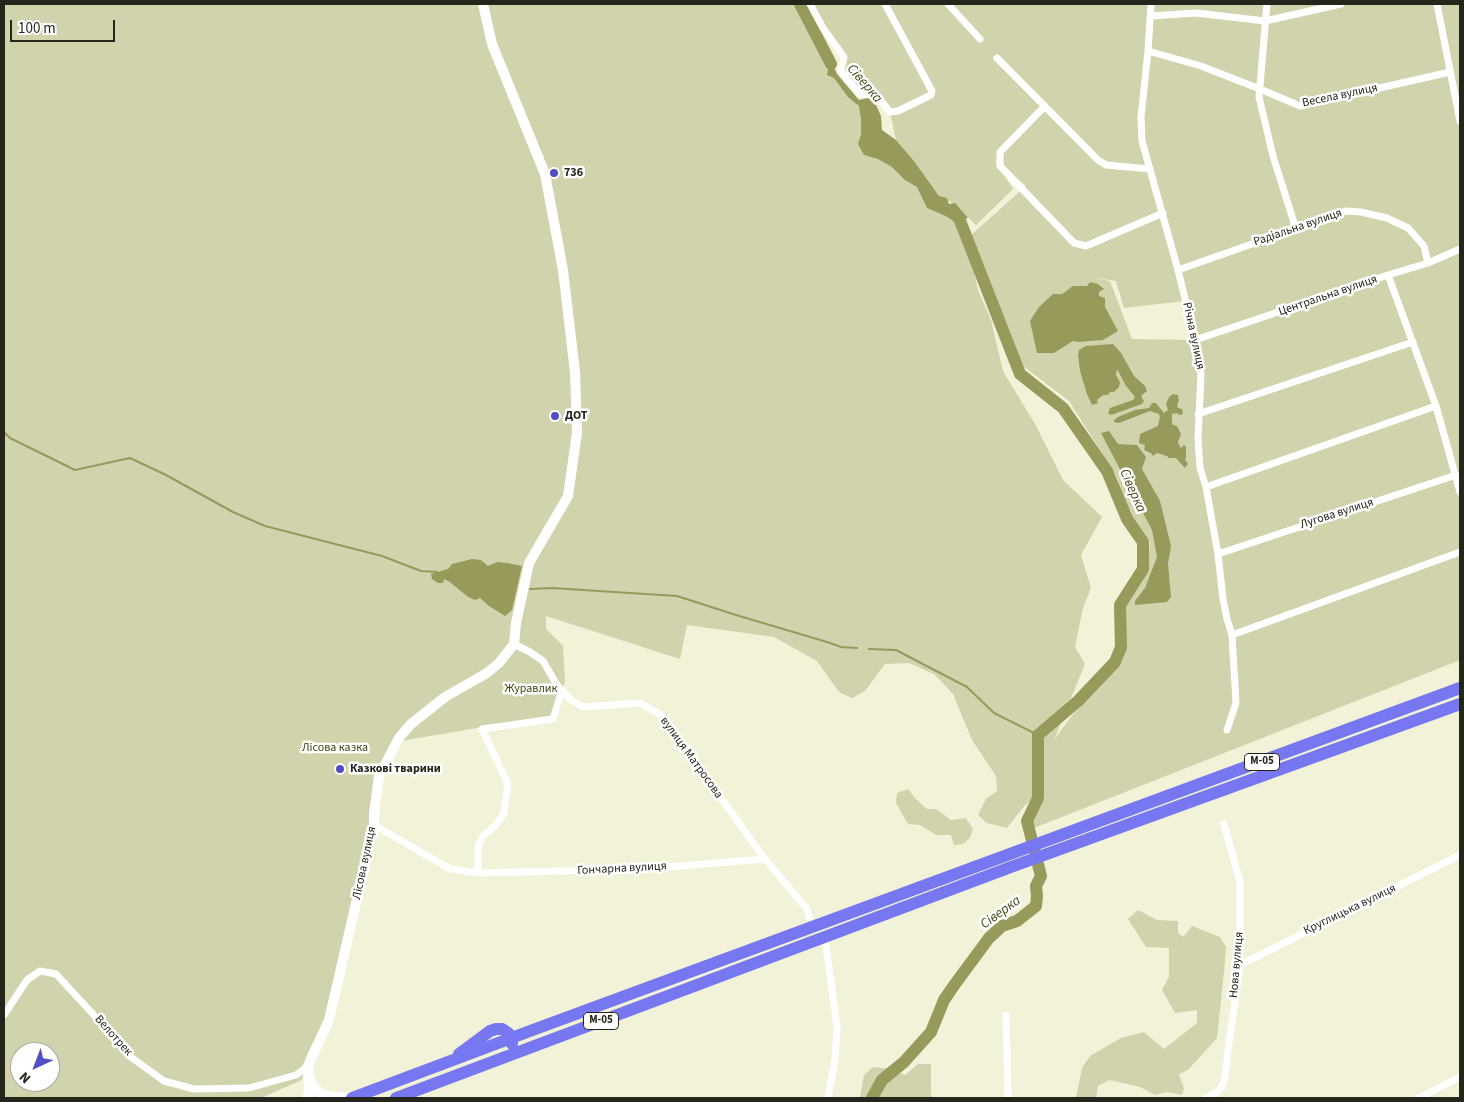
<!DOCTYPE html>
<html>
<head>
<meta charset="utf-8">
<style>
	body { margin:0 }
	#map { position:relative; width:1464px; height:1102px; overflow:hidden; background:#f1f2d7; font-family:"Source Sans 3",sans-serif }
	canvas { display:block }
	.frame { position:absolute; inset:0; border:5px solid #24251b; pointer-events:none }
	.north { position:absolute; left:10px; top:1042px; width:50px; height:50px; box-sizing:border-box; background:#fff; border:1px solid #a7a8a4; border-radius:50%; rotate:223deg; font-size:14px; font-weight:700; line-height:20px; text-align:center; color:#24251b }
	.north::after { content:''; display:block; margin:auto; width:18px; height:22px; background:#534ec6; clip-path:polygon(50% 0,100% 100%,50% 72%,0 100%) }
	.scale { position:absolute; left:10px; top:20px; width:105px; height:22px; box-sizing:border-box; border:2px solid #24251b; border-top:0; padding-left:6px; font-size:15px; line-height:18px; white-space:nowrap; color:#24251b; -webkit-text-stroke:4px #fff; paint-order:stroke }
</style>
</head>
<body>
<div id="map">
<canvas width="1464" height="1102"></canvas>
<div class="frame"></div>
<div class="north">N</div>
<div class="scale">100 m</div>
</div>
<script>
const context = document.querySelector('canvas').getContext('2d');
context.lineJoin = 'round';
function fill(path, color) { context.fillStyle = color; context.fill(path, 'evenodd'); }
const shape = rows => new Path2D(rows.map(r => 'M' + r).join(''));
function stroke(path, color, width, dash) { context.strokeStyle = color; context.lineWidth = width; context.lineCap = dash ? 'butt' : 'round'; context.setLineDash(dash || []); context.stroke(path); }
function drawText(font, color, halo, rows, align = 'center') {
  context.font = font + ' "Source Sans 3",sans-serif'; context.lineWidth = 5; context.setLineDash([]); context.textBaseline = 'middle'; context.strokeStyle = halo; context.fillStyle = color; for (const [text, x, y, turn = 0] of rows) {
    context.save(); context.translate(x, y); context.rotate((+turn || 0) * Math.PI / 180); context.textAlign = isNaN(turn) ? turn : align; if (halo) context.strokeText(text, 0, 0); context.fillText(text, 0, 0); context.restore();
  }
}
const green = shape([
	[4,4,800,4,828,56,836,76,854,96,877,137,928,191,961,215,978,290,991,320,1003,371,1035,424,1063,480,1102,517,1081,555,1091,588,1083,608,1075,647,1085,664,1054,740,1074,713,1114,669,1124,649,1125,607,1147,569,1150,542,1126,508,1117,477,1069,401,1023,366,971,235,1026,186,994,159,1013,189,976,225,951,202,939,196,914,161,896,140,890,112,875,93,860,94,841,71,844,57,810,4,1460,4,1460,660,1034,828,1027,821,1034,799,1025,805,1007,828,987,823,978,815,986,799,997,791,996,776,972,740,953,694,934,674,909,663,885,664,865,691,852,698,839,692,817,661,774,637,687,625,680,659,546,616,546,629,563,646,565,682,553,715,401,741,389,752,325,1018,306,1057,302,1080,261,1098,4,1098],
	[1090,277,1116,281,1124,308,1185,301,1195,340,1132,339,1110,281],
	[20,1052,50,1052,50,1082,20,1082],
	[908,789,916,799,927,809,936,809,951,820,966,818,973,829,970,838,963,844,954,845,951,835,936,835,920,825,908,824,896,803,897,793],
	[1138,910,1157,920,1178,921,1178,933,1183,937,1192,926,1220,937,1226,947,1225,962,1217,1038,1188,1070,1179,1074,1184,1089,1182,1095,1167,1092,1155,1095,1140,1087,1109,1080,1098,1086,1096,1098,1076,1098,1082,1068,1090,1056,1121,1038,1144,1032,1164,1049,1197,1023,1197,1010,1175,1013,1162,990,1169,977,1169,948,1146,947,1128,919],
	[918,1064,931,1064,931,1093,932,1098,860,1098,864,1075,873,1067,889,1069,905,1075]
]);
const water = shape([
	[823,48,831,54,834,67,837,74,859,100,868,98,876,105,881,116,882,130,896,140,914,161,939,196,947,198,949,204,955,203,968,218,957,221,927,208,917,187,905,180,892,167,878,159,864,155,858,144,861,135,861,119,859,106,848,97,834,78,827,75,829,64],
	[1090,282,1098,284,1104,289,1099,292,1099,296,1105,298,1105,307,1118,331,1103,340,1078,342,1073,341,1054,353,1037,353,1030,321,1039,307,1053,294,1062,294,1073,286,1087,286],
	[1113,344,1121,353,1134,376,1145,386,1147,391,1141,396,1144,401,1142,404,1111,415,1108,413,1110,408,1133,400,1135,397,1126,386,1117,369,1116,375,1120,382,1119,387,1114,392,1110,392,1108,395,1103,395,1097,400,1098,403,1092,405,1087,394,1080,371,1078,355,1079,350,1086,346],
	[1173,394,1178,395,1179,401,1177,405,1178,408,1182,409,1183,414,1179,415,1177,413,1172,414,1172,422,1173,425,1177,426,1181,434,1178,442,1179,445,1181,448,1184,445,1186,447,1186,457,1185,460,1188,464,1185,468,1176,458,1169,458,1167,456,1157,453,1153,456,1151,453,1144,450,1145,445,1139,443,1140,434,1158,426,1160,417,1159,414,1150,411,1119,423,1114,422,1114,420,1118,417,1135,410,1149,408,1152,403,1156,403,1164,413,1168,410,1166,404,1169,397],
	[1109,431,1118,444,1137,445,1146,457,1142,469,1160,501,1171,546,1168,564,1171,597,1167,602,1135,605,1135,601,1145,588,1157,557,1152,530,1101,433],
	[472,559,481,560,488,566,497,562,507,563,522,566,512,610,505,616,489,606,480,598,475,600,468,597,450,582,444,579,443,583,438,583,432,579,431,574,448,569,452,564]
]);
const stream = shape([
	[4,432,10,438,75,470,130,458,166,475,233,512,265,526,382,556,421,571,437,572],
	[530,589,552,588,677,596,736,615,827,642,841,647,857,648],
	[869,649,896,650,967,687,994,713,1038,735]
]);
const river = shape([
	[800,4,831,64],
	[872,1098,882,1080,904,1062,931,1032,944,1000,955,984,989,938,1002,926,1017,921,1036,906,1037,896,1036,886,1041,876,1027,821,1038,798,1038,735,1078,701,1115,662,1121,647,1120,605,1143,569,1143,542,1127,519,1107,471,1063,408,1020,374,959,218,948,210]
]);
const street = shape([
	[810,4,823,28,844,57,841,71,860,94,875,93,890,112,898,111,931,95,932,91,885,4],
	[948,4,980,39],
	[1151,4,1148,51,1141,117,1142,141,1178,270,1195,340,1201,374,1198,439,1200,468,1206,487,1218,554,1223,599,1227,619,1232,635,1236,703,1227,730],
	[1267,4,1259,97,1273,156,1296,229],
	[1437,4,1460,121],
	[1151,16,1196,13,1265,21,1341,4],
	[1148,51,1201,66,1260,89,1300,106,1450,72],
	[997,58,1098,160,1106,165,1150,169],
	[1044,107,1000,152,1000,166,1074,243,1086,246,1163,213],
	[1178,270,1346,211,1361,212,1387,218,1408,228,1424,246,1428,263],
	[1388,275,1436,406,1460,492],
	[1195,340,1388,275,1428,263,1460,249],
	[1198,414,1413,342],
	[1206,487,1436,406],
	[1218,554,1456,475],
	[1232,635,1460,552],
	[514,644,530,652,543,661,557,685,571,700,583,707,640,703,661,715,765,859,807,909,809,917],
	[374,825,450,869,478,873,644,869,765,859],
	[478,873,478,847,483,836,495,826,504,813,508,784,482,729,553,719,562,690],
	[826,946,837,1026,835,1060,828,1098],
	[1240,965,1460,855],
	[4,1015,27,980,40,971,56,974,92,1013,128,1055,164,1081,194,1089,249,1088,296,1075,308,1066],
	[1006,1015,1008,1098],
	[1206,1098,1216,1093,1222,1087,1225,1078,1228,1051,1240,965,1240,882,1224,824],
	[1419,1098,1460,1077]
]);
const secondary = shape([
	[309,1077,315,1089,324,1095,333,1097,356,1097],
	[307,1098,309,1092,308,1066,329,1020,374,825,374,813,379,776,399,738,411,724,445,697,487,673,499,663,514,644,516,623,529,563,568,496,577,433,575,372,563,270,545,174,492,44,483,4]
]);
const highway = shape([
	[459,1054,490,1031,496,1029,502,1029,508,1033,512,1038,512,1044],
	[352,1098,530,1031,1460,688],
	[396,1098,1011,867,1460,704]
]);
const markers = [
	[554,173,5,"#534ec6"],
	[555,416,5,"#534ec6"],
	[340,769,5,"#534ec6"]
];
const shields = [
	[1262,762,35],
	[601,1021,35]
];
const shieldNames = [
	["М-05",1262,762],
	["М-05",601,1021]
];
const streetNames = [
	["Весела вулиця",1340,96,-12],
	["Радіальна вулиця",1298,228,-19],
	["Центральна вулиця",1328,296,-19],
	["Річна вулиця",1193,336,78],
	["Лугова вулиця",1337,514,-18],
	["вулиця Матросова",691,758,54],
	["Лісова вулиця",365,863,-78],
	["Гончарна вулиця",622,869,-3],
	["Круглицька вулиця",1350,910,-26],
	["Нова вулиця",1237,965,-85],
	["Велотрек",113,1036,48]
];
const poiNames = [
	["736",564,173],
	["ДОТ",565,416],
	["Казкові тварини",350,769]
];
const parkNames = [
	["Журавлик",531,689],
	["Лісова казка",335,748]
];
const waterNames = [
	["Сіверка",864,84,49],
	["Сіверка",1132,491,66],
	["Сіверка",1001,913,-36]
];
fill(green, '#d1d3ac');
fill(water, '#989a5c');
stroke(stream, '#989a5c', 2);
stroke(river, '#989a5c', 12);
stroke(street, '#fff', 7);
stroke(secondary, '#fff', 10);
stroke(highway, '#7778f1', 12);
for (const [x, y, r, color] of markers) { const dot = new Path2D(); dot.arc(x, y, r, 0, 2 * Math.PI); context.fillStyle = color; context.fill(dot); stroke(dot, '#fff', 2); }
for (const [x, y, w] of shields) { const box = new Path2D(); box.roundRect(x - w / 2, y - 8.5, w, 17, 4); context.fillStyle = '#fff'; context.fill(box); stroke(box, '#24251b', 1); }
drawText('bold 11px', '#24251b', null, shieldNames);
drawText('12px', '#24251b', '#fff', streetNames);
drawText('bold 12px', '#24251b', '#fff', poiNames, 'left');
drawText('12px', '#454515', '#fff', parkNames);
drawText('italic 14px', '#474818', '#fff', waterNames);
</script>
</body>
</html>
